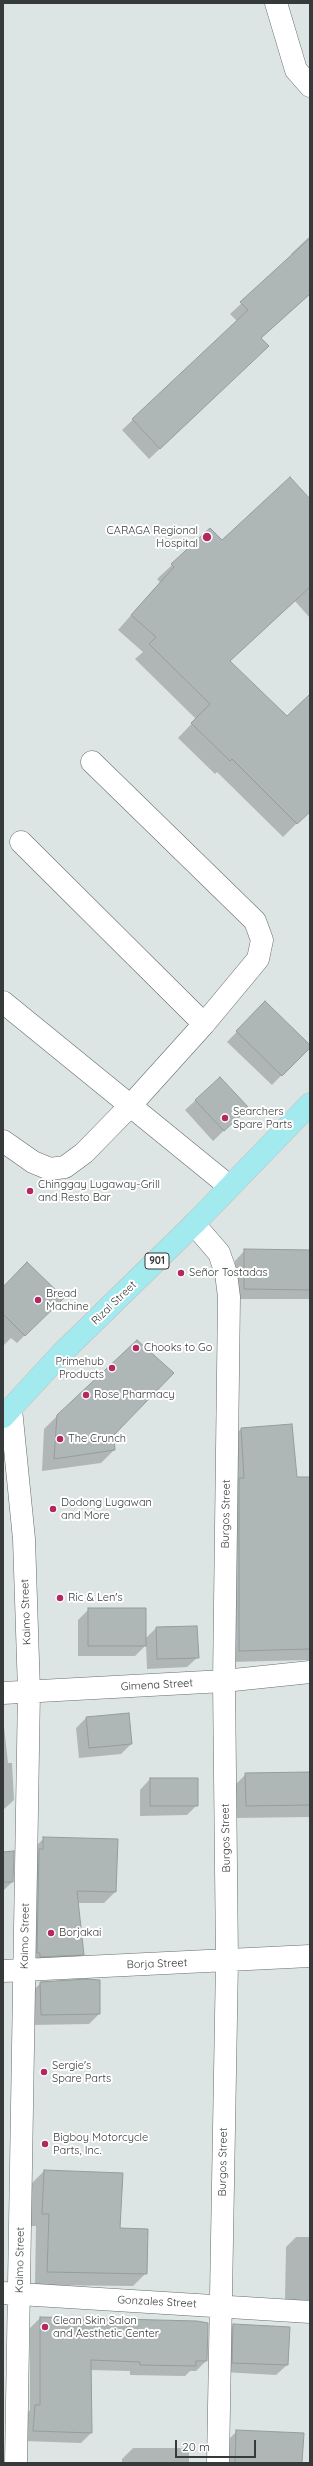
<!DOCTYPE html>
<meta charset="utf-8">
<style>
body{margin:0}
#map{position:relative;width:313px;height:2466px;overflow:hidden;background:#dce4e4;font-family:Quicksand,sans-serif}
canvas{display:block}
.frame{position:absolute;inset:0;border:4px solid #373a3a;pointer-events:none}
.scale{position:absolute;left:175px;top:2440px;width:81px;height:18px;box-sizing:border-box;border:2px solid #373a3a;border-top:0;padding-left:5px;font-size:12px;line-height:14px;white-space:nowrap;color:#373a3a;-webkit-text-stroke:3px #fff;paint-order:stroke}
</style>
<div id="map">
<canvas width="313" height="2466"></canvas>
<div class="frame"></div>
<div class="scale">20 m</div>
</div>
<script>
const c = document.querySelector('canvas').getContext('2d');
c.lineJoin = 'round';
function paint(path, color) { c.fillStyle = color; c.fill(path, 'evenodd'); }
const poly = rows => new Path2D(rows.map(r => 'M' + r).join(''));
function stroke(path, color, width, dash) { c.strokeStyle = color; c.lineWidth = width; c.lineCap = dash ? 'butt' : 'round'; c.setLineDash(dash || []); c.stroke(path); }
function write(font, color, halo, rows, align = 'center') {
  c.font = font + ' Quicksand,sans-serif'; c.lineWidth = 4; c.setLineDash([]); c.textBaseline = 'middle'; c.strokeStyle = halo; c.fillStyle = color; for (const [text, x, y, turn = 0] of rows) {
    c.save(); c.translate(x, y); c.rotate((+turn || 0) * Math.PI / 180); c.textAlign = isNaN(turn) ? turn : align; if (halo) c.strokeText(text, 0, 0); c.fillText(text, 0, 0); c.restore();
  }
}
const shadow = poly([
 [310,236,310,294,260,339,257,357,149,459,122,430,237,321,230,314,293,256,291,254],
 [310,500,310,618,295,601,229,661,287,718,310,695,310,810,283,837,217,772,215,774,178,738,196,719,135,659,143,652,118,630,160,582,157,579,172,565],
 [255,1013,310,1046,272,1085,227,1042],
 [196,1100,237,1118,213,1141,185,1110],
 [245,1250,310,1251,310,1299,234,1299,235,1261],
 [3,1289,62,1298,17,1343,11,1338,3,1346],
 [57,1416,113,1435,114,1450,101,1463,42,1471,44,1429],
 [241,1429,296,1478,310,1478,310,1660,228,1662,230,1440],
 [89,1609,145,1639,156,1628,198,1657,187,1667,147,1669,146,1645,135,1656,78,1656,78,1620],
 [3,1717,8,1763,12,1763,14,1800,3,1810],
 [86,1718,131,1744,121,1754,79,1758,76,1728],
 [310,1773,310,1817,233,1818,233,1787,246,1774],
 [150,1779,197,1805,187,1815,140,1816,140,1790],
 [44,1838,115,1892,104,1903,78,1903,83,1954,71,1966,28,1968,32,1850],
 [13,1852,12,1882,3,1891,3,1853],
 [41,1983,99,2014,89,2024,31,2025,30,1993],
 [44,2171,119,2229,146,2273,133,2286,35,2285,36,2226,29,2226,31,2184],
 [296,2237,310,2237,310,2300,285,2300,286,2247],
 [40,2318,206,2361,196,2371,190,2371,185,2376,130,2375,130,2371,91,2370,91,2433,81,2443,24,2441,25,2416,30,2410,30,2328],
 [233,2325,287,2365,276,2375,223,2372,223,2335],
 [236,2432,301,2463,225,2463,226,2442],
 [133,2448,189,2448,189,2463,122,2463,122,2459]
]);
const building = poly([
 [310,238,310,294,261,338,269,346,160,449,132,419,248,310,240,302,310,238],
 [290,477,310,499,310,587,230,661,287,716,310,694,310,812,297,824,232,759,230,761,191,723,210,704,149,644,156,637,131,615,174,567,171,564,210,528,222,540,290,477],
 [265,1001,310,1045,310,1048,282,1076,236,1031,265,1001],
 [220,1077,249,1108,224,1131,195,1100,220,1077],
 [244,1249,310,1250,310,1290,244,1289,244,1249],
 [27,1262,64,1298,25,1336,3,1314,3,1287,27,1262],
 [137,1340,174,1373,114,1435,115,1450,54,1459,57,1415,137,1340],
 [292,1424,297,1477,310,1477,310,1649,239,1651,239,1478,244,1478,241,1428,292,1424],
 [88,1608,146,1608,146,1646,88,1646,88,1608],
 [197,1626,199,1658,157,1659,156,1627,197,1626],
 [129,1713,132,1744,89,1748,86,1717,129,1713],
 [310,1772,310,1805,246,1806,245,1773,310,1772],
 [150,1778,198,1778,198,1806,150,1806,150,1778],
 [43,1837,118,1839,116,1892,77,1891,84,1955,40,1957,40,1953,37,1953,39,1849,43,1849,43,1837],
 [14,1851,13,1882,3,1882,3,1852,14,1851],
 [87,1979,100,1980,100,2014,41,2015,40,1982,87,1979],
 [44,2170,123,2173,120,2228,148,2229,147,2274,47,2272,49,2214,42,2214,44,2170],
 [40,2317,197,2321,208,2323,207,2361,196,2361,196,2366,140,2365,140,2362,91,2360,92,2433,33,2431,35,2405,40,2405,40,2317],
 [233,2324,290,2327,288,2365,232,2363,233,2324],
 [236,2430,304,2433,302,2463,235,2463,236,2430]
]);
const minor = poly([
 [276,3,296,70,310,86],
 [21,842,204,1024],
 [3,1002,229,1186],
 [3,1141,33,1162,50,1169,65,1167,84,1153,130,1106,204,1024,258,959,262,940,255,921,92,762],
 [194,1224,219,1253,226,1273,229,1297,224,1681,227,1961,218,2463],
 [11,1409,24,1539,29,1691,16,2463],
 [3,1693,224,1681,310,1672],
 [3,1971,310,1956],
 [3,2293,310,2312]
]);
const major = poly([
 [3,1417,61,1354,194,1224,310,1104]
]);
const markers = [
 [207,537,5,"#b42862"],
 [225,1118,4,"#b42862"],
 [30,1191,4,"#b42862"],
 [181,1273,4,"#b42862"],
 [38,1300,4,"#b42862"],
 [136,1348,4,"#b42862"],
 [112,1368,4,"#b42862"],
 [86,1395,4,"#b42862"],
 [60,1439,4,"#b42862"],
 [53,1509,4,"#b42862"],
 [60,1598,4,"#b42862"],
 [51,1933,4,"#b42862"],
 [44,2072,4,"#b42862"],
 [45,2144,4,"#b42862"],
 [45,2327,4,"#b42862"]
];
const shields = [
 [157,1261,24]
];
const shieldNames = [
 ["901",157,1261]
];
const poiNames = [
 ["CARAGA Regional",198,531,"right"],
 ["Hospital",198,544,"right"],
 ["Searchers",233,1112],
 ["Spare Parts",233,1125],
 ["Chinggay Lugaway-Grill",38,1185],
 ["and Resto Bar",38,1198],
 ["Señor Tostadas",189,1273],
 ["Bread",46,1294],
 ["Machine",46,1307],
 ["Chooks to Go",144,1348],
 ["Primehub",104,1362,"right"],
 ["Products",104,1375,"right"],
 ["Rose Pharmacy",94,1395],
 ["The Crunch",68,1439],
 ["Dodong Lugawan",61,1503],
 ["and More",61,1516],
 ["Ric & Len's",68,1598],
 ["Borjakai",59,1933],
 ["Sergie's",52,2066],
 ["Spare Parts",52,2079],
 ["Bigboy Motorcycle",53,2138],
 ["Parts, Inc.",53,2151],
 ["Clean Skin Salon",53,2321],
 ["and Aesthetic Center",53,2334]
];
const streetNames = [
 ["Rizal Street",114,1303,-44],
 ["Burgos Street",226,1514,-89],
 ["Kaimo Street",26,1612,-92],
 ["Gimena Street",157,1685,-3],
 ["Burgos Street",226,1838,-91],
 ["Kaimo Street",25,1936,-89],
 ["Borja Street",157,1964,-2],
 ["Burgos Street",223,2162,-89],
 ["Kaimo Street",20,2260,-89],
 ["Gonzales Street",157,2302,3]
];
paint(shadow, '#0003');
paint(building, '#aeb6b6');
stroke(building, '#959c9d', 1);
stroke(minor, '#666d6d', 23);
stroke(major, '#bfc0c0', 23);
stroke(minor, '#fff', 22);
stroke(major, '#a3eaef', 22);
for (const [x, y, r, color] of markers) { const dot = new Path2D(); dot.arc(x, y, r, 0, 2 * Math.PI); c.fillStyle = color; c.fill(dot); stroke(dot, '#fff', 1.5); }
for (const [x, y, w] of shields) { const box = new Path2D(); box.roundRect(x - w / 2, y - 8, w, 16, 3); c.fillStyle = '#fff'; c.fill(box); stroke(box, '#373a3a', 1); }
write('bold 10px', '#373a3a', null, shieldNames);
write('11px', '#373a3a', '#fff', poiNames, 'left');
write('11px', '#373a3a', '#fff', streetNames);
</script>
